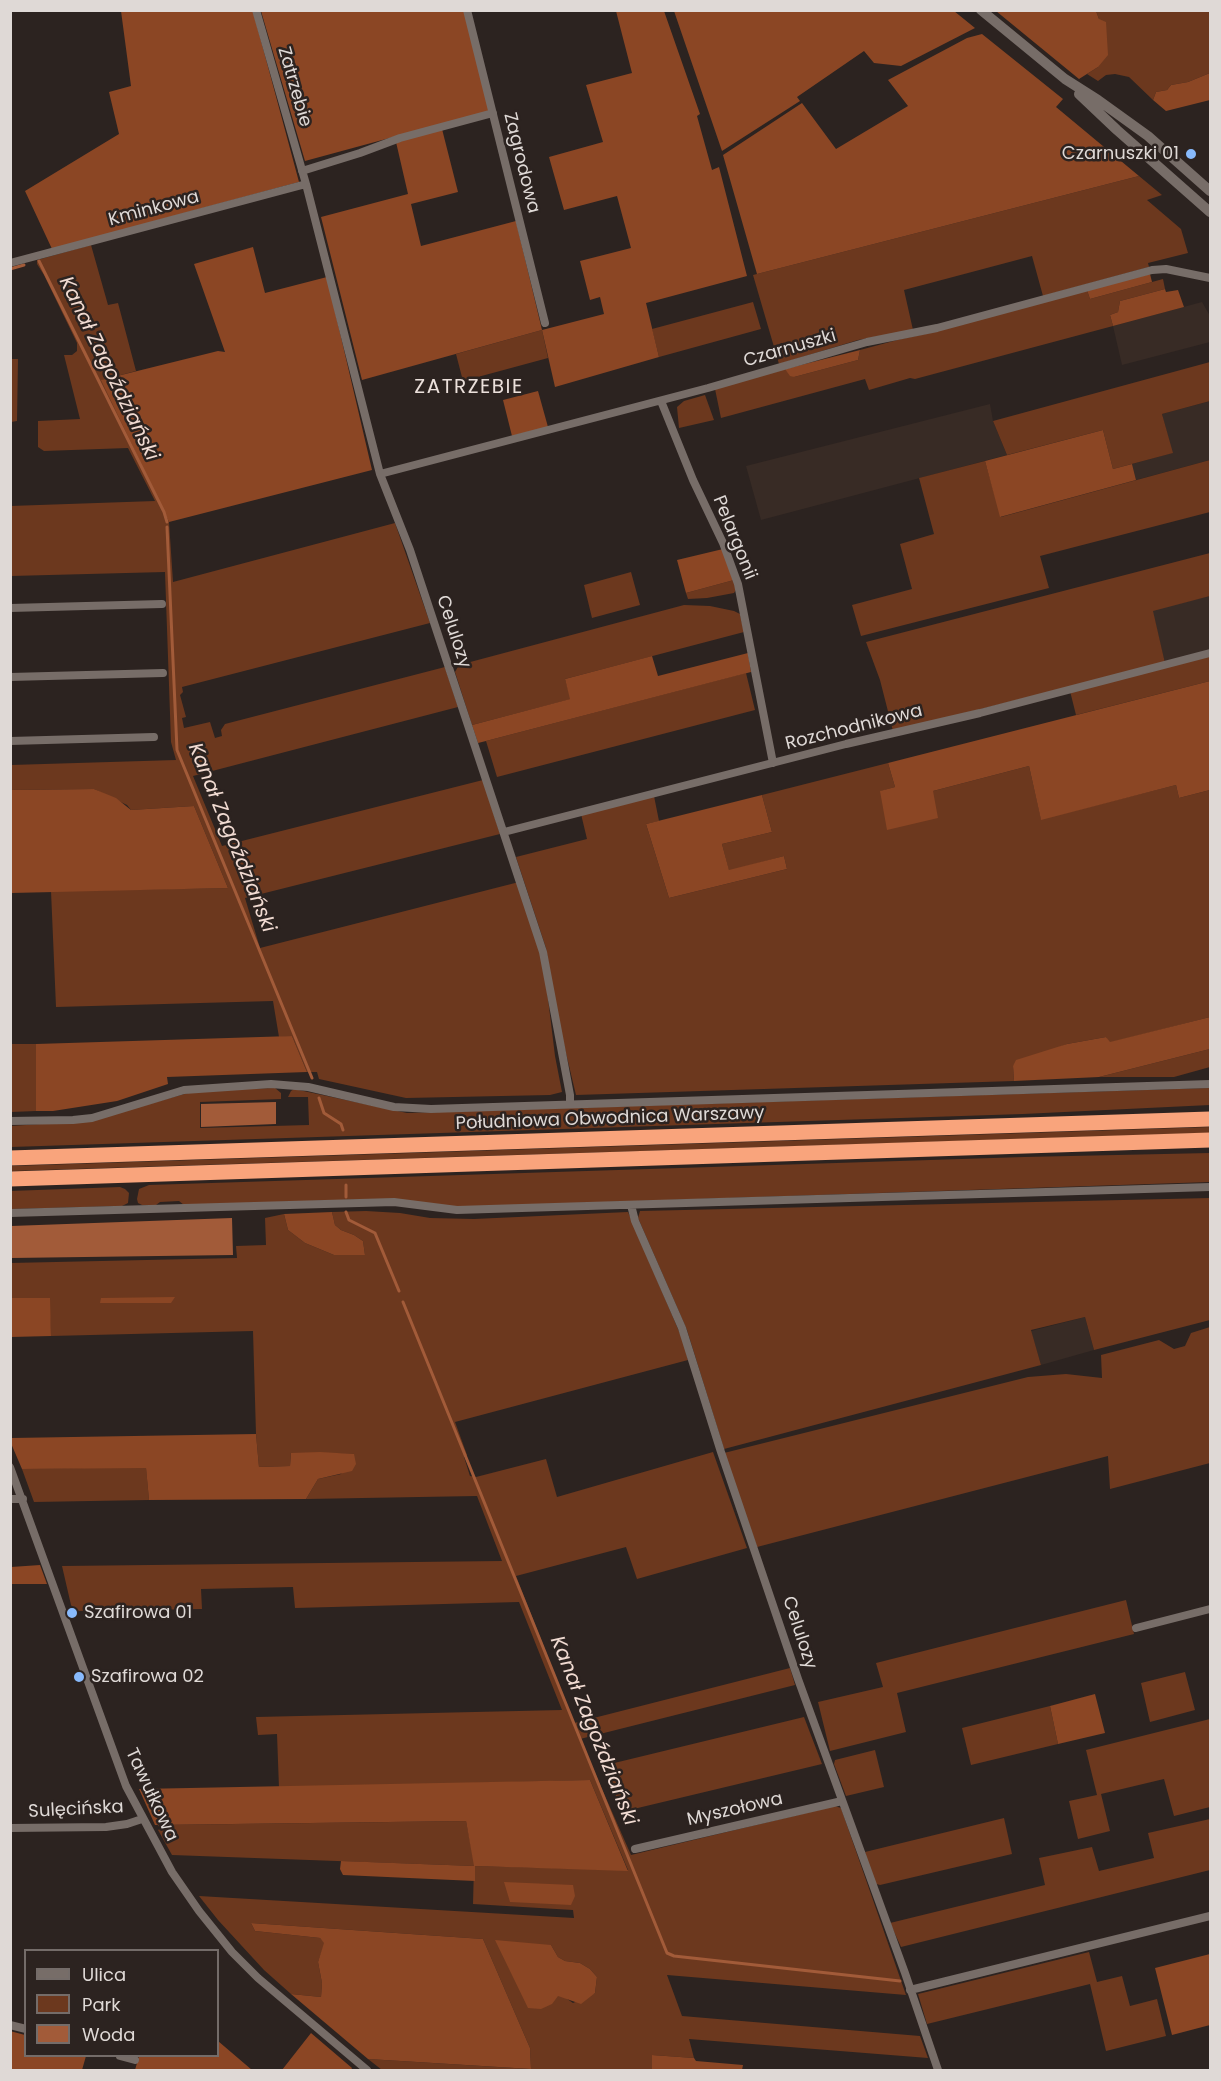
<!DOCTYPE html>
<meta charset="utf-8">
<style>
body{margin:0}
#map{position:relative;width:1221px;height:2081px;overflow:hidden;background:#2c2320;font-family:Poppins,sans-serif}
canvas{display:block}
.frame{position:absolute;inset:0;border:12px solid #dfd9d6;pointer-events:none}
.legend{position:absolute;left:24px;top:1949px;width:195px;height:108px;box-sizing:border-box;background:#2c2320;border:2px solid #746c69;margin:0;padding:8px 10px;list-style:none;font-size:18px;color:#dfd9d6}
.legend li{display:flex;align-items:center;gap:12px;height:30px}
.legend b{width:30px;border:2px solid #746c69}
</style>
<div id="map">
<canvas width="1221" height="2081"></canvas>
<div class="frame"></div>
<ul class="legend">
<li><b style="height:8px;background:#776d68"></b>Ulica</li>
<li><b style="height:16px;background:#6c381e"></b>Park</li>
<li><b style="height:16px;background:#a25b39"></b>Woda</li>
</ul>
</div>
<script>
const c = document.querySelector('canvas').getContext('2d');
c.lineJoin = 'round';
function paint(path, color) { c.fillStyle = color; c.fill(path, 'evenodd'); }
const poly = rows => new Path2D(rows.map(r => 'M' + r).join(''));
function stroke(path, color, width, dash) { c.strokeStyle = color; c.lineWidth = width; c.lineCap = dash ? 'butt' : 'round'; c.setLineDash(dash || []); c.stroke(path); }
function write(font, color, halo, rows, align = 'center') {
  c.font = font + ' Poppins,sans-serif'; c.lineWidth = 5; c.setLineDash([]); c.textBaseline = 'middle'; c.strokeStyle = halo; c.fillStyle = color; for (const [text, x, y, turn = 0] of rows) {
    c.save(); c.translate(x, y); c.rotate((+turn || 0) * Math.PI / 180); c.textAlign = isNaN(turn) ? turn : align; if (halo) c.strokeText(text, 0, 0); c.fillText(text, 0, 0); c.restore();
  }
}
const built = poly([
 [1202,302,1210,316,1210,342,1122,365,1113,326],
 [1210,401,1210,460,1136,480,1132,464,1172,453,1162,414],
 [990,404,993,421,1007,455,761,520,746,466],
 [1210,596,1210,651,1165,663,1152,610],
 [1085,1317,1094,1350,1041,1365,1031,1331]
]);
const green = poly([
 [1096,11,1210,11,1210,73,1188,82,1171,85,1167,90,1156,92,1153,100,1129,77,1115,74,1106,75,1098,81,1087,74,1098,67,1099,19],
 [1139,176,1162,195,1147,200,1181,229,1188,253,1148,263,1149,267,1043,296,1032,256,904,290,913,330,858,340,779,364,753,275],
 [91,245,108,305,118,303,136,371,102,380,169,522,173,582,395,523,430,623,182,687,183,692,180,695,186,717,182,718,184,728,210,722,215,738,222,736,221,730,225,724,445,667,458,707,193,776,222,846,483,780,500,834,245,898,260,948,519,882,539,947,545,974,555,1056,562,1092,550,1095,406,1098,319,1079,317,1072,307,1072,292,1036,279,1037,273,1001,56,1007,51,891,228,888,194,806,131,810,127,805,94,789,11,790,11,765,176,760,171,742,165,572,11,576,10,506,155,501,128,448,44,451,38,447,38,421,80,419,64,355,72,355,77,351,77,343,44,275,37,264,37,260],
 [1163,279,1165,289,1120,301,1118,312,1110,315,1113,326,915,379,910,378,869,390,865,379,721,418,715,389,785,369,794,377,858,360,860,350,901,339,930,333,1087,290,1090,299],
 [753,302,761,329,659,357,652,329],
 [542,330,548,358,463,381,456,354],
 [11,359,18,359,17,421,11,422],
 [1210,362,1210,401,1162,414,1173,453,1113,469,1103,430,1007,455,993,421],
 [705,395,714,420,679,428,677,407,684,401],
 [1210,460,1210,512,1040,556,1049,588,861,636,852,605,912,589,900,544,934,534,919,478,985,461,1001,517],
 [1210,553,1210,596,1153,611,1165,663,893,731,880,680,866,642],
 [631,572,640,605,592,618,584,585],
 [734,580,737,588,734,593,707,598,688,599,686,593],
 [684,605,710,606,734,611,740,614,744,632,565,679,571,699,472,725,455,672,459,665],
 [1210,654,1210,681,1076,715,1070,691],
 [746,673,755,710,497,777,486,741],
 [888,763,895,787,881,791,933,791,1029,766,1041,819,1176,785,1179,798,1210,790,1210,1017,1109,1043,1106,1037,1067,1044,1013,1066,1014,1081,576,1095,559,1024,546,948,516,857,587,839,581,814,654,796,659,821,646,824,669,898,787,869,784,856,729,871,722,844,772,832,762,795],
 [10,1044,36,1044,36,1111,11,1112],
 [1210,1049,1210,1067,1174,1077,1099,1077],
 [275,1088,281,1093,281,1099,200,1102,200,1128,309,1125,308,1097,288,1097,291,1091,294,1089,407,1113,1210,1088,1210,1105,1023,1114,11,1147,10,1126,89,1121,188,1093,212,1090],
 [1210,1127,1210,1133,11,1171,10,1166],
 [1210,1153,1210,1182,457,1207,373,1199,184,1205,179,1201,160,1202,156,1205,142,1205,138,1203,137,1199,139,1189,149,1185,1024,1157],
 [120,1187,125,1189,129,1193,128,1203,122,1206,11,1209,10,1191],
 [1210,1198,1210,1320,1094,1350,1085,1317,1031,1330,1041,1365,724,1449,687,1330,638,1218,640,1211],
 [366,1211,400,1213,430,1218,474,1219,628,1212,684,1343,688,1360,455,1422,467,1455,464,1457,470,1476,476,1477,546,1459,557,1497,713,1452,747,1548,637,1579,626,1547,516,1576,574,1723,790,1668,795,1685,580,1739,631,1855,835,1806,841,1808,906,1995,667,1975,682,2016,920,2036,928,2058,689,2039,694,2058,652,2055,652,2070,382,2070,368,2059,531,2069,530,2048,483,1939,251,1923,255,1931,320,1938,325,1943,318,1962,322,1983,321,1997,291,1994,264,1970,218,1920,199,1896,574,1918,573,1910,473,1904,474,1866,172,1855,158,1830,160,1829,158,1825,466,1821,475,1866,628,1870,590,1780,279,1788,277,1734,258,1735,256,1717,562,1710,519,1602,295,1608,293,1587,201,1589,202,1609,75,1611,71,1605,62,1566,502,1561,477,1496,306,1499,318,1479,341,1474,354,1454,291,1453,290,1466,259,1467,256,1434,253,1331,51,1336,49,1298,11,1298,10,1263,237,1258,236,1246,266,1245,265,1218,284,1214,288,1230,305,1243,334,1255,365,1255,363,1241,354,1235,341,1230,335,1225,332,1212],
 [551,1945,558,1957,565,1961,580,1963,590,1969,597,1977,595,1993,573,2003,563,1996,557,1996],
 [1210,1327,1210,1463,1110,1489,1108,1456,757,1547,724,1453,1028,1377,1066,1374,1102,1378,1101,1355,1159,1340,1174,1349,1185,1346,1191,1333],
 [146,1467,149,1500,34,1502,22,1469],
 [1126,1600,1134,1634,897,1693,906,1732,830,1751,818,1702,883,1687,876,1663],
 [1185,1672,1195,1710,1150,1722,1141,1683],
 [1050,1706,1058,1744,971,1765,962,1728],
 [804,1717,822,1764,621,1812,606,1765],
 [1210,1719,1210,1807,1174,1816,1164,1779,1101,1794,1110,1831,1078,1839,1069,1801,1097,1795,1086,1750],
 [875,1750,884,1787,846,1796,834,1764,835,1760],
 [1004,1818,1012,1854,880,1885,873,1883,865,1852],
 [1210,1819,1210,1870,901,1947,890,1923,1045,1885,1039,1858,1092,1847,1099,1871,1154,1858,1148,1833],
 [1089,1952,1097,1982,1122,1976,1130,2006,1157,1999,1166,2036,1106,2051,1090,1984,927,2024,918,1994]
]);
const forest = poly([
 [121,11,253,11,299,182,52,249,25,191,119,134,109,92,131,86],
 [261,11,464,11,489,111,305,161],
 [616,11,664,11,700,114,697,116,712,170,719,167,747,276,646,303,659,357,555,387,542,330,362,380,321,217,408,194,396,142,442,129,458,192,411,204,421,246,516,221,542,330,604,314,600,297,590,300,580,261,631,248,617,196,564,210,549,157,603,142,586,85,632,73],
 [674,11,954,11,975,28,901,66,874,63,864,51,797,97,800,101,722,151],
 [996,11,1096,11,1099,19,1106,22,1108,55,1098,67,1079,79],
 [982,34,1063,99,1056,107,1139,176,757,274,723,155,802,103,836,149,908,106,888,80,967,38],
 [1210,73,1210,100,1166,111,1153,100,1156,92,1167,90,1171,85,1188,82],
 [253,247,265,293,327,277,372,470,169,522,101,380,218,351,225,352,194,264],
 [1150,274,1152,282,1090,299,1087,290],
 [1165,289,1166,292,1178,290,1184,307,1113,326,1110,315,1118,312,1120,301],
 [860,350,858,360,794,377,790,376,785,369],
 [538,391,548,427,512,436,503,400],
 [1103,430,1113,469,1132,464,1136,480,1000,517,985,461],
 [723,549,734,580,686,593,677,560],
 [748,653,751,672,486,741,478,743,472,725,570,699,565,679,652,656,658,676],
 [1210,681,1210,790,1179,798,1176,785,1041,820,1029,766,933,791,938,818,887,830,880,791,895,787,888,763],
 [94,789,116,798,131,810,194,806,228,888,11,893,11,790],
 [762,795,772,832,722,844,729,870,784,856,787,869,669,898,646,824],
 [1210,1017,1210,1049,1099,1077,1014,1081,1013,1066,1016,1060,1067,1044,1106,1037,1110,1042],
 [292,1036,307,1072,167,1077,168,1084,117,1101,53,1111,36,1111,36,1044],
 [332,1212,335,1225,341,1230,354,1235,363,1241,365,1255,334,1255,305,1243,288,1230,284,1214],
 [175,1297,171,1303,100,1303,101,1298],
 [10,1298,50,1298,51,1336,11,1337],
 [256,1434,259,1467,290,1466,291,1453,320,1452,354,1454,356,1464,352,1471,318,1479,306,1499,149,1500,146,1468,22,1469,10,1441,11,1438],
 [40,1565,47,1584,11,1584,11,1567],
 [1095,1694,1105,1733,1058,1744,1050,1706],
 [590,1780,628,1871,475,1866,475,1881,343,1875,340,1869,341,1861,474,1866,466,1821,155,1825,139,1789],
 [504,1882,573,1885,575,1896,571,1905,510,1902],
 [251,1923,483,1939,530,2048,531,2069,368,2059,291,1994,321,1997,322,1983,318,1962,324,1943,320,1938,255,1931],
 [495,1940,551,1945,558,1957,565,1961,580,1963,590,1969,597,1977,595,1993,581,2004,558,1996,552,2004,541,2009,528,2008],
 [1210,1954,1210,2025,1172,2035,1155,1968],
 [10,2031,25,2035,26,2056,86,2056,82,2070,11,2070],
 [311,2033,352,2068,351,2070,282,2070],
 [218,2041,252,2070,135,2070,139,2056,218,2056],
 [652,2055,694,2058,696,2061,743,2065,742,2070,652,2070]
]);
const water = poly([
 [276,1102,276,1124,201,1127,201,1104],
 [232,1218,233,1255,11,1258,11,1226]
]);
const stream = poly([
 [39,261,164,512,167,522],
 [10,269,24,265],
 [167,527,177,750,312,1078],
 [319,1098,324,1113,341,1124,343,1130],
 [346,1185,346,1197],
 [346,1212,349,1220,375,1233,399,1291],
 [403,1302,667,1953,674,1956,900,1981]
]);
const minor = poly([
 [256,10,306,184,380,474,410,550,543,952,570,1095,570,1104],
 [467,10,545,323],
 [302,171,360,153,400,138,493,113],
 [10,263,306,184],
 [661,401,693,480,723,543,738,584,773,763],
 [380,474,708,388,867,342,937,328,1152,270,1166,269,1210,278],
 [10,608,162,604],
 [10,677,163,673],
 [10,741,154,737],
 [504,832,846,744,980,713,1210,653],
 [10,1121,73,1120,92,1118,184,1090,271,1084,308,1087,394,1107,431,1109,1210,1084],
 [631,1205,635,1221,682,1328,721,1452,798,1679,905,1973,938,2070],
 [10,1213,394,1202,457,1210,489,1209,1210,1187],
 [10,1467,126,1786,172,1872,199,1911,232,1952,258,1978,367,2070],
 [10,1499,23,1499],
 [1136,1628,1210,1609],
 [10,1828,106,1827,127,1824,142,1819],
 [635,1849,842,1801],
 [910,1990,1210,1916],
 [10,2025,26,2029],
 [120,2056,135,2060]
]);
const secondary = poly([
 [981,10,1065,79,1098,100,1148,136,1210,191],
 [1079,94,1117,130,1210,212]
]);
const motorway = poly([
 [10,1158,1210,1119],
 [10,1179,1210,1140]
]);
const markers = [
 [1191,154,6,"#88bafc"],
 [72,1613,6,"#88bafc"],
 [79,1677,6,"#88bafc"]
];
const streetNames = [
 ["Zatrzebie",294,87,74],
 ["Zagrodowa",521,163,76],
 ["Kminkowa",154,209,-15],
 ["Czarnuszki",790,349,-16],
 ["Pelargonii",734,538,68],
 ["Celulozy",453,632,72],
 ["Rozchodnikowa",854,728,-14],
 ["Południowa Obwodnica Warszawy",610,1119,-2],
 ["Celulozy",799,1633,72],
 ["Tawułkowa",151,1795,65],
 ["Sulęcińska",76,1810,-3],
 ["Myszołowa",735,1810,-13]
];
const poiNames = [
 ["Czarnuszki 01",1179,154,"right"],
 ["Szafirowa 01",84,1613],
 ["Szafirowa 02",91,1677]
];
const waterNames = [
 ["Kanał Zagoździański",108,369,64],
 ["Kanał Zagoździański",231,838,68],
 ["Kanał Zagoździański",593,1731,68]
];
const neighbourhoodNames = [
 ["ZATRZEBIE",469,388]
];
paint(built, '#382b25');
paint(green, '#6c381e');
paint(forest, '#8b4624');
paint(water, '#a25b39');
stroke(stream, '#a25b39', 3);
stroke(minor, '#776d68', 8);
stroke(secondary, '#776d68', 10);
stroke(motorway, '#f9a47c', 15);
for (const [x, y, r, color] of markers) { const dot = new Path2D(); dot.arc(x, y, r, 0, 2 * Math.PI); c.fillStyle = color; c.fill(dot); stroke(dot, '#2c2320', 2); }
write('18px', '#dfd9d6', '#2c2320', streetNames);
write('18px', '#dfd9d6', '#2c2320', poiNames, 'left');
write('italic 20px', '#f1dbd2', '#2c2320', waterNames);
c.letterSpacing = '1.5px';
write('20px', '#ebe0db', '#2c2320', neighbourhoodNames);
c.letterSpacing = '0px';
</script>
